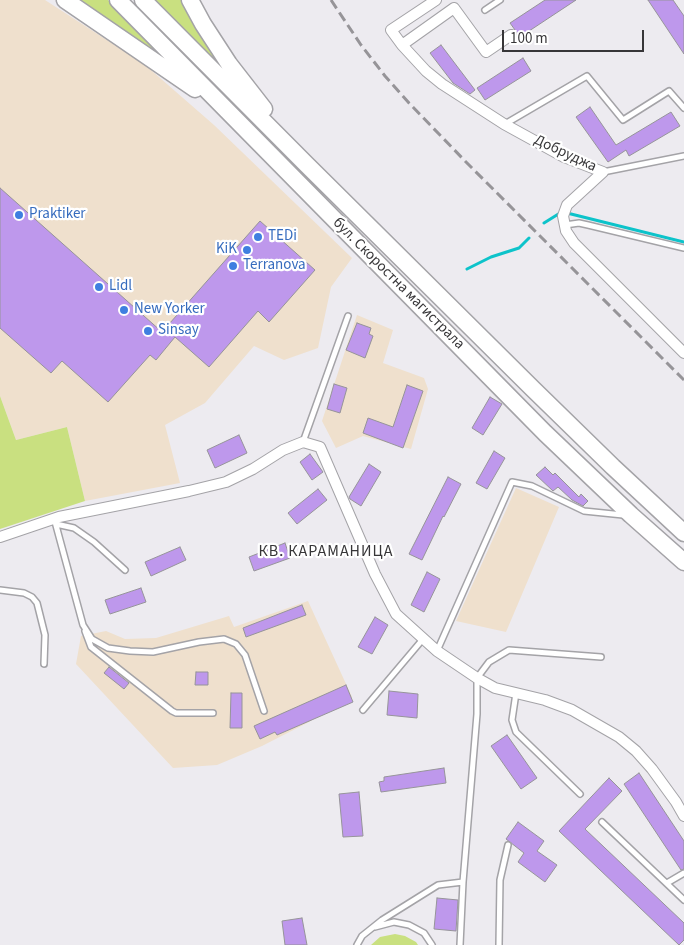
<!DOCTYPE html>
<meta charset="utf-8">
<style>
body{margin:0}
#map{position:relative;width:684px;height:945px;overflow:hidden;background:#edebf0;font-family:"Source Sans 3",sans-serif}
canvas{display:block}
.scale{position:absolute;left:502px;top:30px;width:142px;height:22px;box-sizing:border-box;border:2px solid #373638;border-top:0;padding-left:6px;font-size:15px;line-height:18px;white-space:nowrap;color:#373638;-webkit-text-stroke:4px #fff;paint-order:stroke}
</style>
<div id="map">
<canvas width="684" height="945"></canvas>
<div class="scale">100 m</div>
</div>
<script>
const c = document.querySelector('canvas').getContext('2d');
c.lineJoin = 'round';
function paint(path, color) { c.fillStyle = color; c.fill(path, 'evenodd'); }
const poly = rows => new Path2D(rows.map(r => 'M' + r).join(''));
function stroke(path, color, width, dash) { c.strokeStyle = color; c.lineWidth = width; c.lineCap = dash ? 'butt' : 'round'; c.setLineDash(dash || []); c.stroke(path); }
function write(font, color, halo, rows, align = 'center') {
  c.font = font + ' "Source Sans 3",sans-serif'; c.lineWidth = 4.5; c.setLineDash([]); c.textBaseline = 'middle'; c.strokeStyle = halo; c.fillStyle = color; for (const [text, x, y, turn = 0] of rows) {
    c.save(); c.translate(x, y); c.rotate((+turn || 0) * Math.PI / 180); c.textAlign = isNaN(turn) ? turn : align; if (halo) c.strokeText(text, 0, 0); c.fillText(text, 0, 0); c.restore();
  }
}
const commercial = poly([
 [0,0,45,0,144,64,214,125,352,258,331,287,318,348,284,360,254,346,205,403,165,425,180,483,85,501,67,427,16,440,0,396],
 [357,315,393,330,383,363,424,378,428,389,411,449,363,436,336,448,322,421],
 [516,488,559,507,506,632,456,621],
 [308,601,352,697,309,722,262,746,217,765,173,768,76,664,81,636,106,631,125,639,156,638,229,616,234,627]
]);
const green = poly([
 [80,0,108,0,185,77],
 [152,0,181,0,209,49,231,80],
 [0,396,16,440,67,427,85,501,0,529],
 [395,934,405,936,416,942,418,945,371,945,380,937]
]);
const stream = poly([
 [567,213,684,242],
 [544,223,560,213],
 [467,269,491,257,519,248,529,238]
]);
const building = poly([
 [545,0,576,0,520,37,510,23,545,0],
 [648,0,673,0,684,16,684,54,648,0],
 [441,45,475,90,470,94,453,83,430,53,441,45],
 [523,58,531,71,485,100,477,88,523,58],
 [590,107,616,145,671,112,680,126,629,156,626,150,608,162,576,117,590,107],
 [0,188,162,332,260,221,315,270,269,322,258,311,209,367,175,337,156,360,150,355,108,402,62,361,51,373,0,328,0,188],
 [357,323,371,328,369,334,373,336,365,358,346,350,357,323],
 [334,384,347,388,340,413,327,409,334,384],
 [407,385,423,391,403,448,363,433,368,418,393,427,407,385],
 [490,397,502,404,483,435,472,428,490,397],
 [239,435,247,453,215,468,207,450,239,435],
 [494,451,505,458,487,489,476,483,494,451],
 [310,454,323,472,312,480,300,462,310,454],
 [369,464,381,472,361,506,350,499,349,497,369,464],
 [545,467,553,475,555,473,579,497,581,494,588,501,583,506,572,500,558,487,553,491,536,475,545,467],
 [448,477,461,484,444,517,443,516,422,560,409,554,448,477],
 [318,489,327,500,297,524,288,513,318,489],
 [285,543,290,558,254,571,249,557,285,543],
 [180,547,186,560,151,576,145,562,180,547],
 [427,572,440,579,424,612,411,605,427,572],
 [141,588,146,602,110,614,105,600,141,588],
 [302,605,306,615,246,637,243,628,302,605],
 [375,617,388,625,372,654,358,647,375,617],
 [109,667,129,683,124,689,104,673,109,667],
 [196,672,208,672,208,685,195,685,196,672],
 [346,685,353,702,277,735,275,732,260,739,254,726,346,685],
 [389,691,418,694,417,718,387,715,389,691],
 [231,693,242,693,242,728,230,728,231,693],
 [507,735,537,778,521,789,491,746,507,735],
 [444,768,446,783,381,792,379,782,384,781,384,777,444,768],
 [639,773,684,841,684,869,681,870,624,784,639,773],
 [609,778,622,791,585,829,684,923,684,940,679,945,559,831,609,778],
 [359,792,363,836,343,837,339,794,359,792],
 [518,822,544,841,537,851,557,865,545,882,518,862,524,853,506,839,518,822],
 [437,898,458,900,456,931,434,929,437,898],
 [302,918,307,945,285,945,282,921,302,918]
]);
const service = poly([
 [485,10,500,0],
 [505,124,587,76,623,120,669,91,684,108],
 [603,172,684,156],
 [565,225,579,223,588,225,684,248],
 [303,442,348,316],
 [54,518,83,625,92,639,108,648,130,651,153,652,199,642,224,639,236,644,245,655,264,711],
 [56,524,74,528,94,542,125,570],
 [0,590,24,593,32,597,37,603,45,635,44,664],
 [85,631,91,647,172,711,176,713,213,713],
 [437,651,512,482,532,486,584,511,623,515],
 [516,693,512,720,516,732,580,794],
 [363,710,423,639],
 [602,822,684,900],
 [667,883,684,873],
 [375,927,394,922,409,925,424,933,432,945],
 [357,945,362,936,382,920,438,885,463,882],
 [460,945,463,882,477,714,477,678,489,662,509,650,601,657],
 [499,945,500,880,508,845]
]);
const minor = poly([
 [436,0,391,30,402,45,426,71,442,84,504,124,564,157,603,172,567,205,563,216,566,231,574,243,684,353],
 [402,45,454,8,486,52,511,35],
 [0,537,59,517,189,491,226,482,253,469,283,450,303,442,320,447,375,574,396,614,437,651,477,678,495,688,545,700,572,710,619,737,636,751,652,769,676,802,684,816]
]);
const trunk = poly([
 [65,0,195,89],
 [118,0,545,433,631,515,684,562],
 [143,0,306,164,533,389,613,467,684,533],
 [190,0,203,24,229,64,264,109]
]);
const rail = poly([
 [331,0,361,45,385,76,409,103,467,163,684,380]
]);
const markers = [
 [19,215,5,"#3f7fe0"],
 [258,237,5,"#3f7fe0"],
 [247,250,5,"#3f7fe0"],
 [233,266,5,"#3f7fe0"],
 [99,287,5,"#3f7fe0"],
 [124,310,5,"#3f7fe0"],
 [148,331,5,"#3f7fe0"]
];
const streetNames = [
 ["Добруджа",565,154,25],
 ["бул. Скоростна магистрала",398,284,45]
];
const shopNames = [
 ["Praktiker",29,215],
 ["TEDi",268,237],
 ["KiK",237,250,"right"],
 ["Terranova",243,266],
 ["Lidl",109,287],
 ["New Yorker",134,310],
 ["Sinsay",158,331]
];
const neighbourhoodNames = [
 ["КВ. КАРАМАНИЦА",326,552]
];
paint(commercial, '#efe0cd');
paint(green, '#c9e080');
stroke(stream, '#0dc3ca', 3);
paint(building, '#be98ec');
stroke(building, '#969499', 1);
stroke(service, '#a4a3a7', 8);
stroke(minor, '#a4a3a7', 12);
stroke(trunk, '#a4a3a7', 19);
stroke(service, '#fff', 5);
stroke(minor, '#fff', 10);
stroke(trunk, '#fff', 16);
stroke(rail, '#969498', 3, [10, 5]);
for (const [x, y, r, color] of markers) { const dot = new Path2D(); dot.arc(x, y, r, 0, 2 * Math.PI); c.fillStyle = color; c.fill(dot); stroke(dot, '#fff', 2); }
write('15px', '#373638', '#fff', streetNames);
write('15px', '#366cbe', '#fff', shopNames, 'left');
c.letterSpacing = '1px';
write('16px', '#373638', '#fff', neighbourhoodNames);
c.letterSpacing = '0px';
</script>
